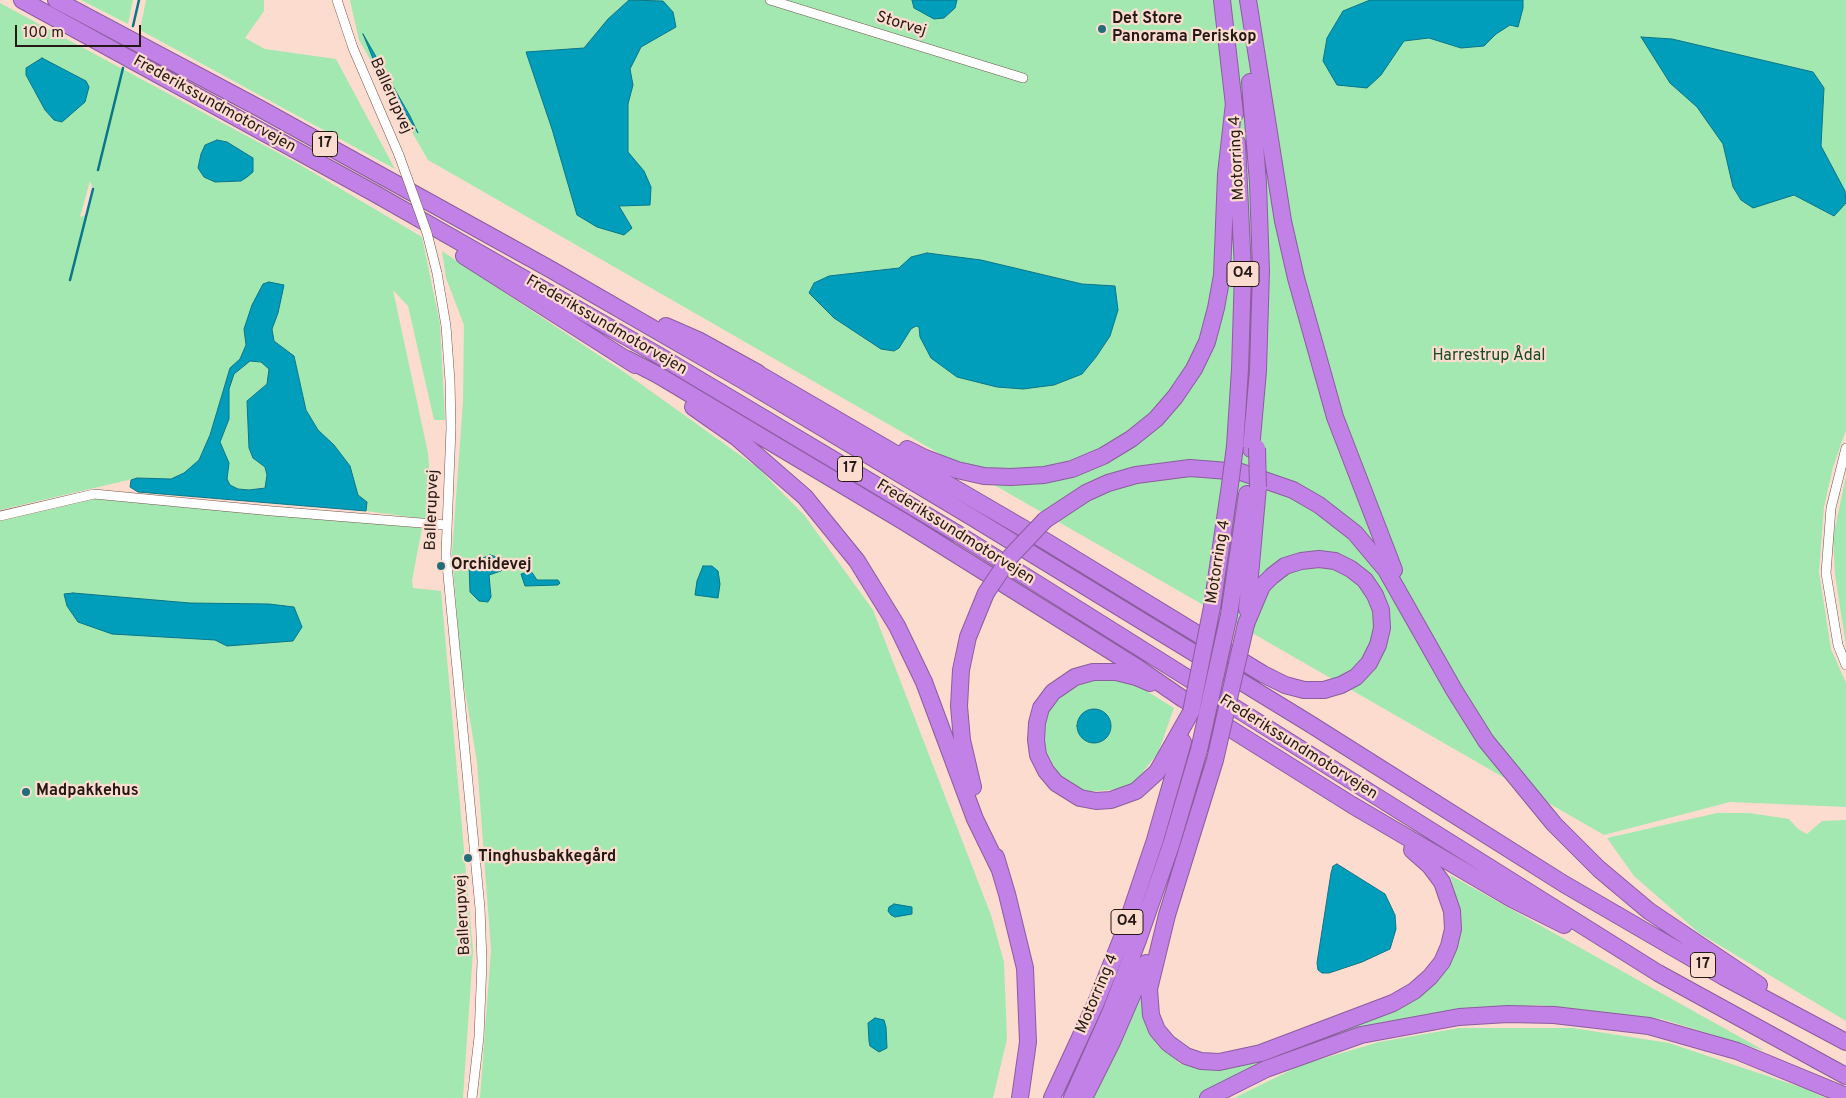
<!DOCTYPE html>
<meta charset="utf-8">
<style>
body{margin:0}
#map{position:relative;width:1846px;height:1098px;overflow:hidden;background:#fddcd0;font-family:Overpass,sans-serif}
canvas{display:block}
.scale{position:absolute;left:15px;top:25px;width:126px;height:22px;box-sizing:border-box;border:2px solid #241914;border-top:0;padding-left:6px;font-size:15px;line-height:18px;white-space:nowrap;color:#241914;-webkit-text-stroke:4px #fddcd0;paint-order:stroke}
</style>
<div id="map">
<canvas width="1846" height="1098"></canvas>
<div class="scale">100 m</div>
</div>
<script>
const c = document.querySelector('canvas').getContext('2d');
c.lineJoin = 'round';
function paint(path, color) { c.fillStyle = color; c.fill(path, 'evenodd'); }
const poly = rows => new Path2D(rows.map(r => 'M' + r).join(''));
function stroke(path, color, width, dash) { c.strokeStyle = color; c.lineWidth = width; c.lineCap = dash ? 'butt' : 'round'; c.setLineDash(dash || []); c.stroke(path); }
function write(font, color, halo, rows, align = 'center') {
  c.font = font + ' Overpass,sans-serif'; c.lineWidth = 4.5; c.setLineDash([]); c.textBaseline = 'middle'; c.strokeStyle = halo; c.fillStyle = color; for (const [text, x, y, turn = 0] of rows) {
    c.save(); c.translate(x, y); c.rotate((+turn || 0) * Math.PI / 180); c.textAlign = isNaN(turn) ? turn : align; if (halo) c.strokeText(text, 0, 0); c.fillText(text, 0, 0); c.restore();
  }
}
const green = poly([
 [81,0,133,0,128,24],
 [146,0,264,0,264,11,245,38,265,49,336,59,395,169,140,30],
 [350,0,1846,0,1846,430,1833,467,1824,507,1819,572,1831,649,1846,683,1846,807,1730,802,1604,835,428,160,359,40],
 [0,3,297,163,422,237,440,324,445,420,434,420,408,306,393,290,428,453,433,520,366,511,367,502,358,495,350,466,334,445,318,430,306,410,294,356,274,341,272,329,278,313,244,329,246,345,240,359,230,368,210,435,199,460,184,473,171,479,137,478,0,510],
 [90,181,93,189,86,214,88,214,80,217],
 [442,251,627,374,758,468,805,516,873,610,991,915,1004,962,1007,1039,993,1098,480,1098,491,950,477,762,461,667,452,553,463,401,464,325,446,278],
 [250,361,261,362,269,369,267,384,247,401,253,458,265,467,267,475,266,487,249,490,238,489,230,485,227,479,228,468,220,442,229,419,229,389,234,374],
 [1846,476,1846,646,1835,575,1833,538],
 [95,499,422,528,412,581,413,588,441,591,473,951,463,1098,0,1098,0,521],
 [1088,680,1121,680,1142,688,1174,708,1158,753,1134,783,1121,789,1086,792,1065,783,1054,767,1044,746,1043,728,1052,702],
 [1717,813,1749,813,1789,819,1798,829,1807,834,1822,821,1846,820,1846,1021,1699,933,1634,876,1607,838],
 [1450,875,1765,1051,1662,1019,1540,1005,1491,1008,1406,1018,1338,1037,1249,1069,1198,1098,1093,1098,1142,992,1150,1035,1180,1064,1224,1069,1379,1017,1417,994,1460,933,1458,904],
 [1459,1028,1573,1028,1669,1043,1806,1089,1825,1098,1234,1098,1301,1065,1379,1042]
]);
const water = poly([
 [629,0,663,1,673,12,676,27,641,47,630,69,633,85,628,104,628,152,644,171,651,187,650,205,619,206,632,228,624,235,597,227,577,215,552,129,526,52,584,48,608,19,629,0],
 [912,0,957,0,955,8,944,18,934,19,914,8,912,0],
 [1370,0,1523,0,1523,8,1518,27,1510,25,1496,34,1484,46,1461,48,1429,38,1404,41,1381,75,1367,88,1337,85,1323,61,1327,38,1343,11,1370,0],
 [363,34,410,116,418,133,376,66,363,34],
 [1641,37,1672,39,1813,72,1824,88,1821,146,1845,191,1846,203,1834,216,1794,195,1753,208,1741,200,1733,187,1723,144,1697,107,1670,83,1641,37],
 [42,58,86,81,89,87,85,102,62,122,54,120,45,110,26,75,26,68,42,58],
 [217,140,227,142,253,158,253,172,247,177,241,181,215,182,204,177,198,168,201,154,205,145,217,140],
 [927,253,981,260,1082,284,1115,286,1118,310,1110,336,1096,357,1082,374,1054,385,1023,389,997,387,957,377,931,358,920,337,919,327,916,326,911,329,899,348,894,351,881,349,834,318,809,293,814,283,829,276,899,268,911,257,927,253],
 [269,282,284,285,278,313,272,329,274,341,294,356,306,410,318,430,334,445,350,466,358,495,367,502,366,511,138,492,130,487,131,480,137,478,171,479,184,473,199,460,210,435,230,368,240,359,246,345,244,329,252,305,263,284,269,282],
 [250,361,261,362,269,369,267,384,247,401,249,448,253,458,265,467,267,475,265,488,249,490,238,489,230,485,227,479,229,463,220,442,229,419,229,389,234,374,250,361],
 [490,555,500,558,505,565,501,571,489,575,491,597,488,602,479,601,470,592,469,564,490,555],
 [703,566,712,566,718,571,720,584,718,598,695,595,697,581,703,566],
 [531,571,537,580,558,580,560,583,558,585,525,586,521,574,531,571],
 [73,593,190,603,269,604,294,607,302,627,293,641,227,646,215,640,112,634,78,622,67,606,64,594,73,593],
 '1077 726a17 17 0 1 1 34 0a17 17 0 1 1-34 0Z',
 [1337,864,1385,894,1395,915,1396,929,1390,949,1362,962,1329,973,1322,973,1318,970,1317,963,1331,873,1333,866,1337,864],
 [894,904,912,907,912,914,895,917,891,915,888,911,889,907,894,904],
 [875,1018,884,1020,886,1027,887,1048,879,1052,870,1046,869,1041,868,1023,875,1018]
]);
const stream = poly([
 [133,26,139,0],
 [98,170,123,68],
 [70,280,93,189]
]);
const street = poly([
 [337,0,353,48,399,155],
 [770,0,1023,78],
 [437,273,446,326,450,381,451,428,446,554,480,908,482,962,479,1037,472,1098],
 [1846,448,1831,508,1826,573,1838,645,1846,665],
 [0,516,94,494,272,511,446,525]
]);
const highway = poly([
 [22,0,374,193,658,355,958,534,1658,973,1846,1076],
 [56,0,259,108,550,269,744,381,970,516,1307,722,1564,884,1724,977,1846,1042],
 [1222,0,1235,114],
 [1248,0,1283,221,1296,278,1335,417,1394,570],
 [1250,82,1258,183,1261,271,1258,371,1251,449],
 [464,256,635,365],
 [666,326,698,340,758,373],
 [627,359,658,375,906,523,1138,668,1183,699,1352,805,1512,899,1564,925],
 [750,369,1047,542,1263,674,1285,685,1304,690,1324,690,1341,685,1356,677,1369,663,1378,645,1382,628,1381,610,1375,595,1365,580,1351,569,1335,561,1319,559,1301,561,1285,566,1272,576,1262,586,1246,624],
 [693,407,736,437,805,497,857,561,897,626,924,682,975,819,999,868],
 [1235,446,1240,369,1243,271,1237,143],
 [907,449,925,458,957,470,984,476,1011,477,1044,475,1072,469,1103,456,1131,439,1156,419,1175,397,1194,369,1207,342,1216,308,1222,275,1226,174,1234,103],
 [1045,520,1086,493,1108,483,1136,475,1190,468,1241,472,1293,490,1319,505,1355,533,1386,570,1454,690,1486,741,1554,824,1599,869,1649,911,1759,985],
 [1212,607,1230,485],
 [1247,609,1258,487],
 [1229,615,1247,494],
 [1150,683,1136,677,1116,672,1093,672,1075,677,1053,692,1041,708,1037,723,1036,740,1038,755,1046,771,1056,783,1080,798,1096,801,1111,800,1136,791,1157,772,1191,712],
 [1215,760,1167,915,1149,989,1151,1015,1157,1030,1168,1043,1186,1056,1201,1061,1219,1062,1261,1053,1393,1003,1414,991,1430,977,1442,962,1449,946,1453,929,1452,911,1442,882,1430,866,1412,850],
 [973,787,962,740,959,706,961,670,968,637,986,593],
 [996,857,1007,894,1025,968,1028,1042,1020,1098],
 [1052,1098,1095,1005,1123,935,1155,840,1183,742],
 [1072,1098,1110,1013,1138,940,1171,845,1199,750],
 [1084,1098,1112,1042,1146,963],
 [1208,1098,1266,1069,1361,1035,1459,1017,1508,1014,1554,1015,1649,1026,1737,1051,1846,1096]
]);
const streetBridge = poly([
 [399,155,427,233,437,273]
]);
const highwayBridge = poly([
 [1257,448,1258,487],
 [1230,485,1235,446],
 [986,593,1011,556,1045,520],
 [1191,712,1212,607],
 [1199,750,1229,615],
 [1215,760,1246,624]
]);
const markers = [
 [1102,29,5,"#246d78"],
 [441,566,5,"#246d78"],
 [26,792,5,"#246d78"],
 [468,858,5,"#246d78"]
];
const shields = [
 [325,144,25],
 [1243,274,32],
 [850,469,25],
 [1127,922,32],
 [1703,965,25]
];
const shieldNames = [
 ["17",325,144],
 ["O4",1243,274],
 ["17",850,469],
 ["O4",1127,922],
 ["17",1703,965]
];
const poiNames = [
 ["Det Store",1112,20],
 ["Panorama Periskop",1112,38],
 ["Orchidevej",451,566],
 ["Madpakkehus",36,792],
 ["Tinghusbakkegård",478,858]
];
const streetNames = [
 ["Storvej",901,25,17],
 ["Ballerupvej",390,96,66],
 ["Frederikssundmotorvejen",214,105,29],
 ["Motorring 4",1238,158,-93],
 ["Frederikssundmotorvejen",606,326,30],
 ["Ballerupvej",433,510,-88],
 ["Frederikssundmotorvejen",955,533,32],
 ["Motorring 4",1219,562,-81],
 ["Frederikssundmotorvejen",1298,748,32],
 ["Ballerupvej",464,915,-93],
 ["Motorring 4",1098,994,-67]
];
const parkNames = [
 ["Harrestrup Ådal",1489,357]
];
paint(green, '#a3e8b1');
paint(water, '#009ebb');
stroke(water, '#0b7689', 1);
stroke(stream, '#0b7689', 2.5);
stroke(street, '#71564b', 10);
stroke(highway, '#8b5d9d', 18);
stroke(street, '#fff', 9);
stroke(highway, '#c281e7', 16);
stroke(streetBridge, '#71564b', 10, []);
stroke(highwayBridge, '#8b5d9d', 18, []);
stroke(streetBridge, '#fff', 9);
stroke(highwayBridge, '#c281e7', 16);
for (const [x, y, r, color] of markers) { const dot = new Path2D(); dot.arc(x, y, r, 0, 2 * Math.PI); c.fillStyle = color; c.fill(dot); stroke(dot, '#fddcd0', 2); }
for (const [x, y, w] of shields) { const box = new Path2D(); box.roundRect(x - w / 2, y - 12.5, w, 25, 4); c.fillStyle = '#fddcd0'; c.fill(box); stroke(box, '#241914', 1); }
write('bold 15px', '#241914', null, shieldNames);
write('bold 16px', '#241914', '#fddcd0', poiNames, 'left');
write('16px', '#241914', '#fddcd0', streetNames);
write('16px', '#144c25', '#fddcd0', parkNames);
</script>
